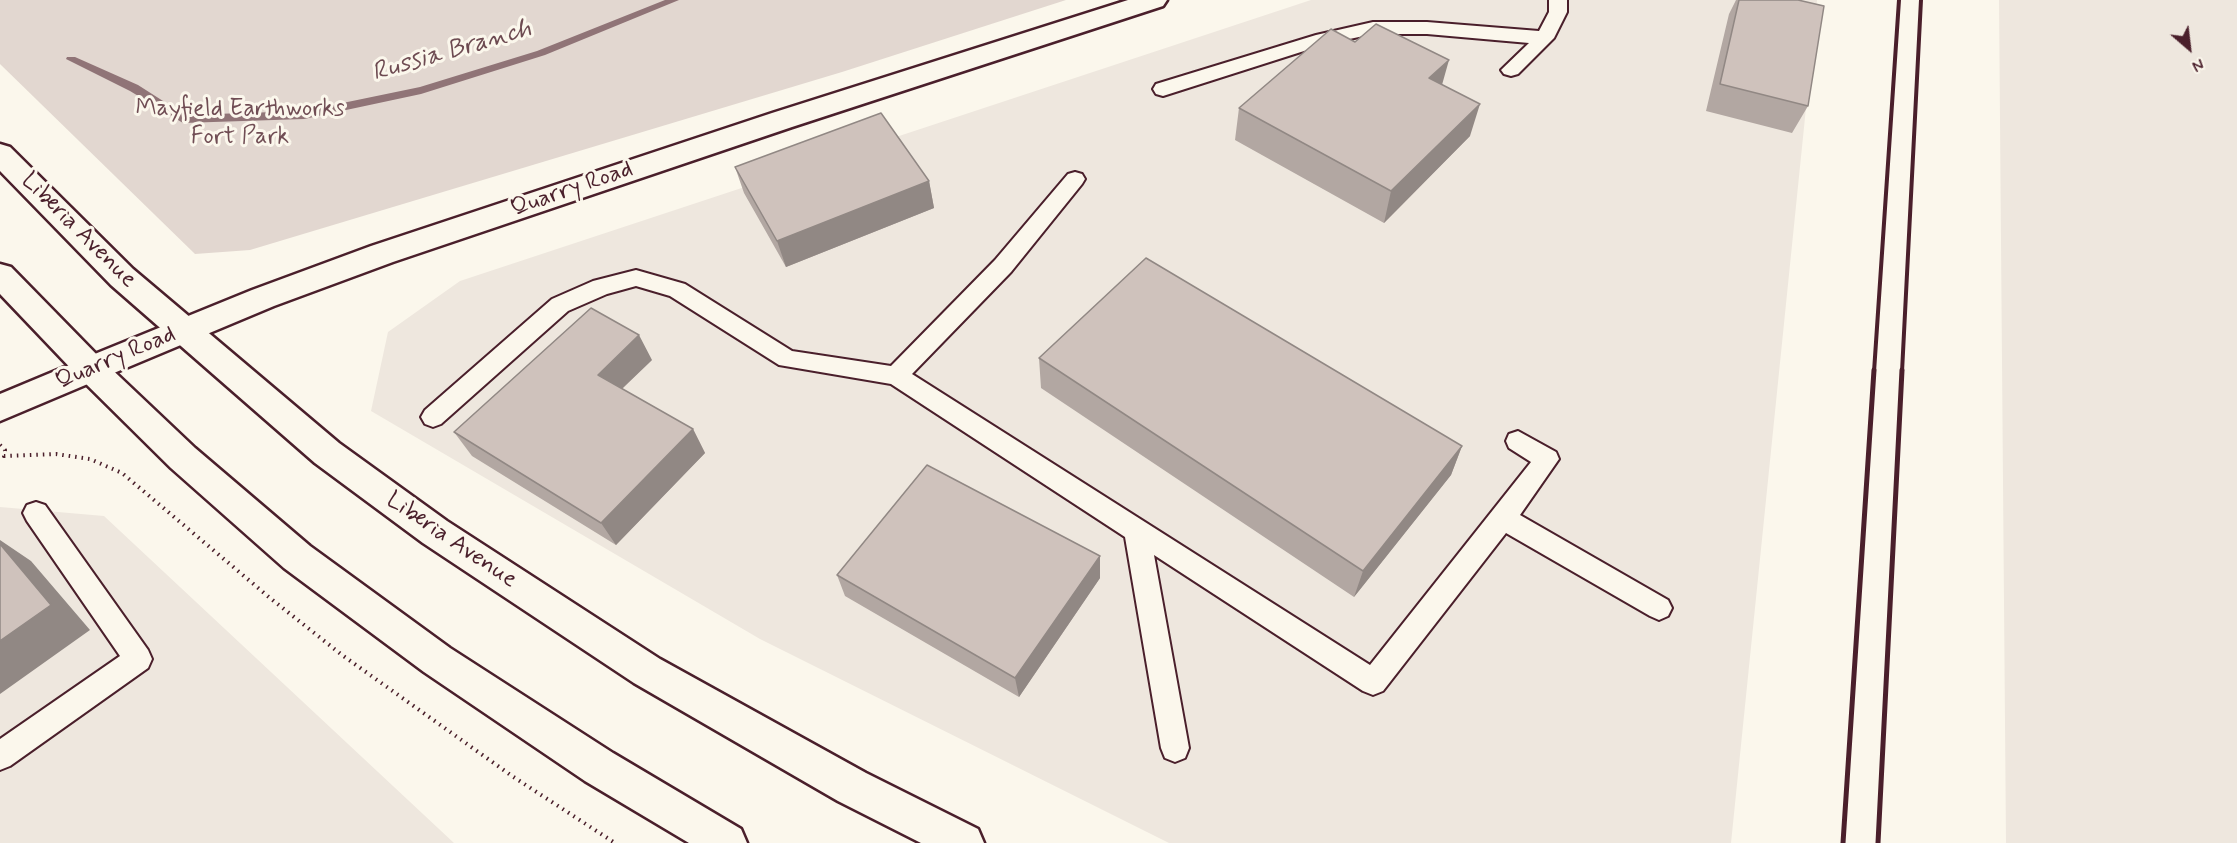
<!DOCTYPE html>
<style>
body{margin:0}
#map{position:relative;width:2237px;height:843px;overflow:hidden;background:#fbf7ec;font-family:Mynerve,sans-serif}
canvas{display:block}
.north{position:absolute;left:2159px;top:18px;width:60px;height:60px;-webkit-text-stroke:4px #fbf7ec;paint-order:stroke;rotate:152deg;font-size:16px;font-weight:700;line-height:24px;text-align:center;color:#4a1f2b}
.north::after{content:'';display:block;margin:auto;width:21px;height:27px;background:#4a1f2b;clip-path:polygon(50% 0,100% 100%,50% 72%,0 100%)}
</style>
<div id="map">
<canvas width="2237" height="843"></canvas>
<div class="north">N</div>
</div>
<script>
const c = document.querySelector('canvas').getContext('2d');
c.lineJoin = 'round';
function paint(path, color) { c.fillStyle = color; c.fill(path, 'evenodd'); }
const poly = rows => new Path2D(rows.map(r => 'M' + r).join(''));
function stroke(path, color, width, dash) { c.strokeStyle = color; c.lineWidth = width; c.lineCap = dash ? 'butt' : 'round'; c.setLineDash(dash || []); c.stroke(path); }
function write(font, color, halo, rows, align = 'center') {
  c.font = font + ' Mynerve,sans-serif'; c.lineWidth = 6; c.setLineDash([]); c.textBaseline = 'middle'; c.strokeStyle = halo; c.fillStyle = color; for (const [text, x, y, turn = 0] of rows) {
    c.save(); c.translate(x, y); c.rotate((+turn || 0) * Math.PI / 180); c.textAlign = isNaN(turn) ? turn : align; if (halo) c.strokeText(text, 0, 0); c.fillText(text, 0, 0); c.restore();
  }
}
const built = poly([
 [1311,0,1817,0,1731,843,1169,843,760,639,371,411,388,332,460,281],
 [1999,0,2237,0,2237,843,2006,843],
 [0,507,104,516,454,843,0,843]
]);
const green = poly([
 [0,0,1066,0,842,72,250,250,195,254,0,64]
]);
const stream = poly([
 [665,0,679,0,545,55,421,94,304,119,183,123,130,91,66,59,67,57,75,57,138,85,185,115,304,111,420,87,537,51,665,0]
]);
const path = poly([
 [0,445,5,450,4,456,56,454,90,459,122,473,270,598,342,655,512,776,615,843]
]);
const service = poly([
 [1549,0,1567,0,1567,12,1554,38,1518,74,1511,76,1504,74,1501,70,1529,43,1427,34,1373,34,1326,44,1163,96,1156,94,1153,89,1156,84,1316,35,1373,22,1427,22,1539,31,1549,12,1549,0],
 [1075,172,1082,174,1085,179,1082,184,1011,272,912,374,1370,665,1531,462,1509,448,1506,441,1509,434,1518,431,1556,452,1559,459,1520,515,1668,600,1672,608,1668,616,1659,620,1650,616,1506,533,1383,691,1373,695,1363,691,1154,555,1189,748,1185,758,1175,762,1165,758,1161,748,1125,537,891,384,779,365,670,296,636,286,607,294,568,311,441,424,433,427,425,424,421,417,425,410,552,299,593,281,636,270,685,284,792,351,891,366,995,260,1068,174,1075,172],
 [36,502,45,505,148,650,152,659,148,668,10,766,0,770,0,739,120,656,27,521,23,513,27,505,36,502]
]);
const minor = poly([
 [91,356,102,360,107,369,102,378,0,421,0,394,91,356]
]);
const tertiary = poly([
 [1128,0,1167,0,1163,6,792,127,393,262,274,306,102,378,91,382,80,378,75,369,80,360,252,290,371,246,772,113,1128,0]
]);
const trunk = poly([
 [0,144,10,147,133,269,339,443,447,521,660,659,866,773,978,829,984,843,921,843,838,801,634,683,423,543,315,463,111,285,0,171,0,144],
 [0,264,11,267,102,360,195,448,310,546,450,648,613,753,741,829,747,843,689,843,585,781,424,672,284,568,171,468,80,378,0,294,0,264]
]);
const railFar1 = poly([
 [1874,372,1899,0],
 [1902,372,1921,0]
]);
const rail = poly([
 [1843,843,1874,370],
 [1878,843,1902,370]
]);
const wall = poly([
 [1736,0,1798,0,1808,106,1792,133,1706,111,1729,14],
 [1442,85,1470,136,1384,223,1235,140,1239,108],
 [735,167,929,181,934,208,786,267,744,193],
 [1039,358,1462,446,1451,475,1354,597,1041,388],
 [652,360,622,389,693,429,705,453,616,545,472,456,454,432],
 [1100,556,1100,578,1019,697,845,596,837,575]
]);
const shadedWall = poly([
 [1449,60,1440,92,1429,78],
 [1480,104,1470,136,1384,223,1391,191],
 [929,181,934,208,786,267,777,241],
 [639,335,652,360,611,399,598,375],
 [693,429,705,453,616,545,601,523],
 [1462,446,1451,475,1354,597,1363,571],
 [0,540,31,561,90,630,0,694],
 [1100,556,1100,578,1019,697,1015,678]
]);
const building = poly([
 [1739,0,1798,0,1824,6,1808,106,1720,84,1739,0],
 [1376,24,1449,60,1429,78,1480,104,1391,191,1239,108,1331,29,1355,42,1376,24],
 [881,113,929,181,777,241,735,167,881,113],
 [1146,258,1462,446,1363,571,1039,358,1146,258],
 [591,308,639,335,598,375,693,429,601,523,454,432,591,308],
 [927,465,1100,556,1015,678,837,575,927,465],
 [0,544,51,605,0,641,0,544]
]);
const parkNames = [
 ["Mayfield Earthworks",240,110],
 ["Fort Park",240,138]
];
const streetNames = [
 ["Quarry Road",572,190,-19],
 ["Liberia Avenue",78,231,45],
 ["Quarry Road",116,359,-23],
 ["Liberia Avenue",451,541,34]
];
const waterNames = [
 ["Russia Branch",452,52,-16]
];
paint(built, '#eee7de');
paint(green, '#e2d7d0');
paint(stream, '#907477');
stroke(service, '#4a1f2b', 4);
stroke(minor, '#4a1f2b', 5);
stroke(tertiary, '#4a1f2b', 5);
stroke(trunk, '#4a1f2b', 5);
stroke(path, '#4a1f2b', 4, [1.5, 5]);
paint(service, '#fbf7ec');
paint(minor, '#fbf7ec');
paint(tertiary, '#fbf7ec');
paint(trunk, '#fbf7ec');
stroke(railFar1, '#4a1f2b', 4);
stroke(rail, '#4a1f2b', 5);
paint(wall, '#b2a7a2');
paint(shadedWall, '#918884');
paint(building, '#cfc2bc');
stroke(building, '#918884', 1.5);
write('24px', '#704d54', '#fbf7ec', parkNames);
write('24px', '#4a1f2b', '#fbf7ec', streetNames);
write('italic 26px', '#6d4a51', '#fbf7ec', waterNames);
</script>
